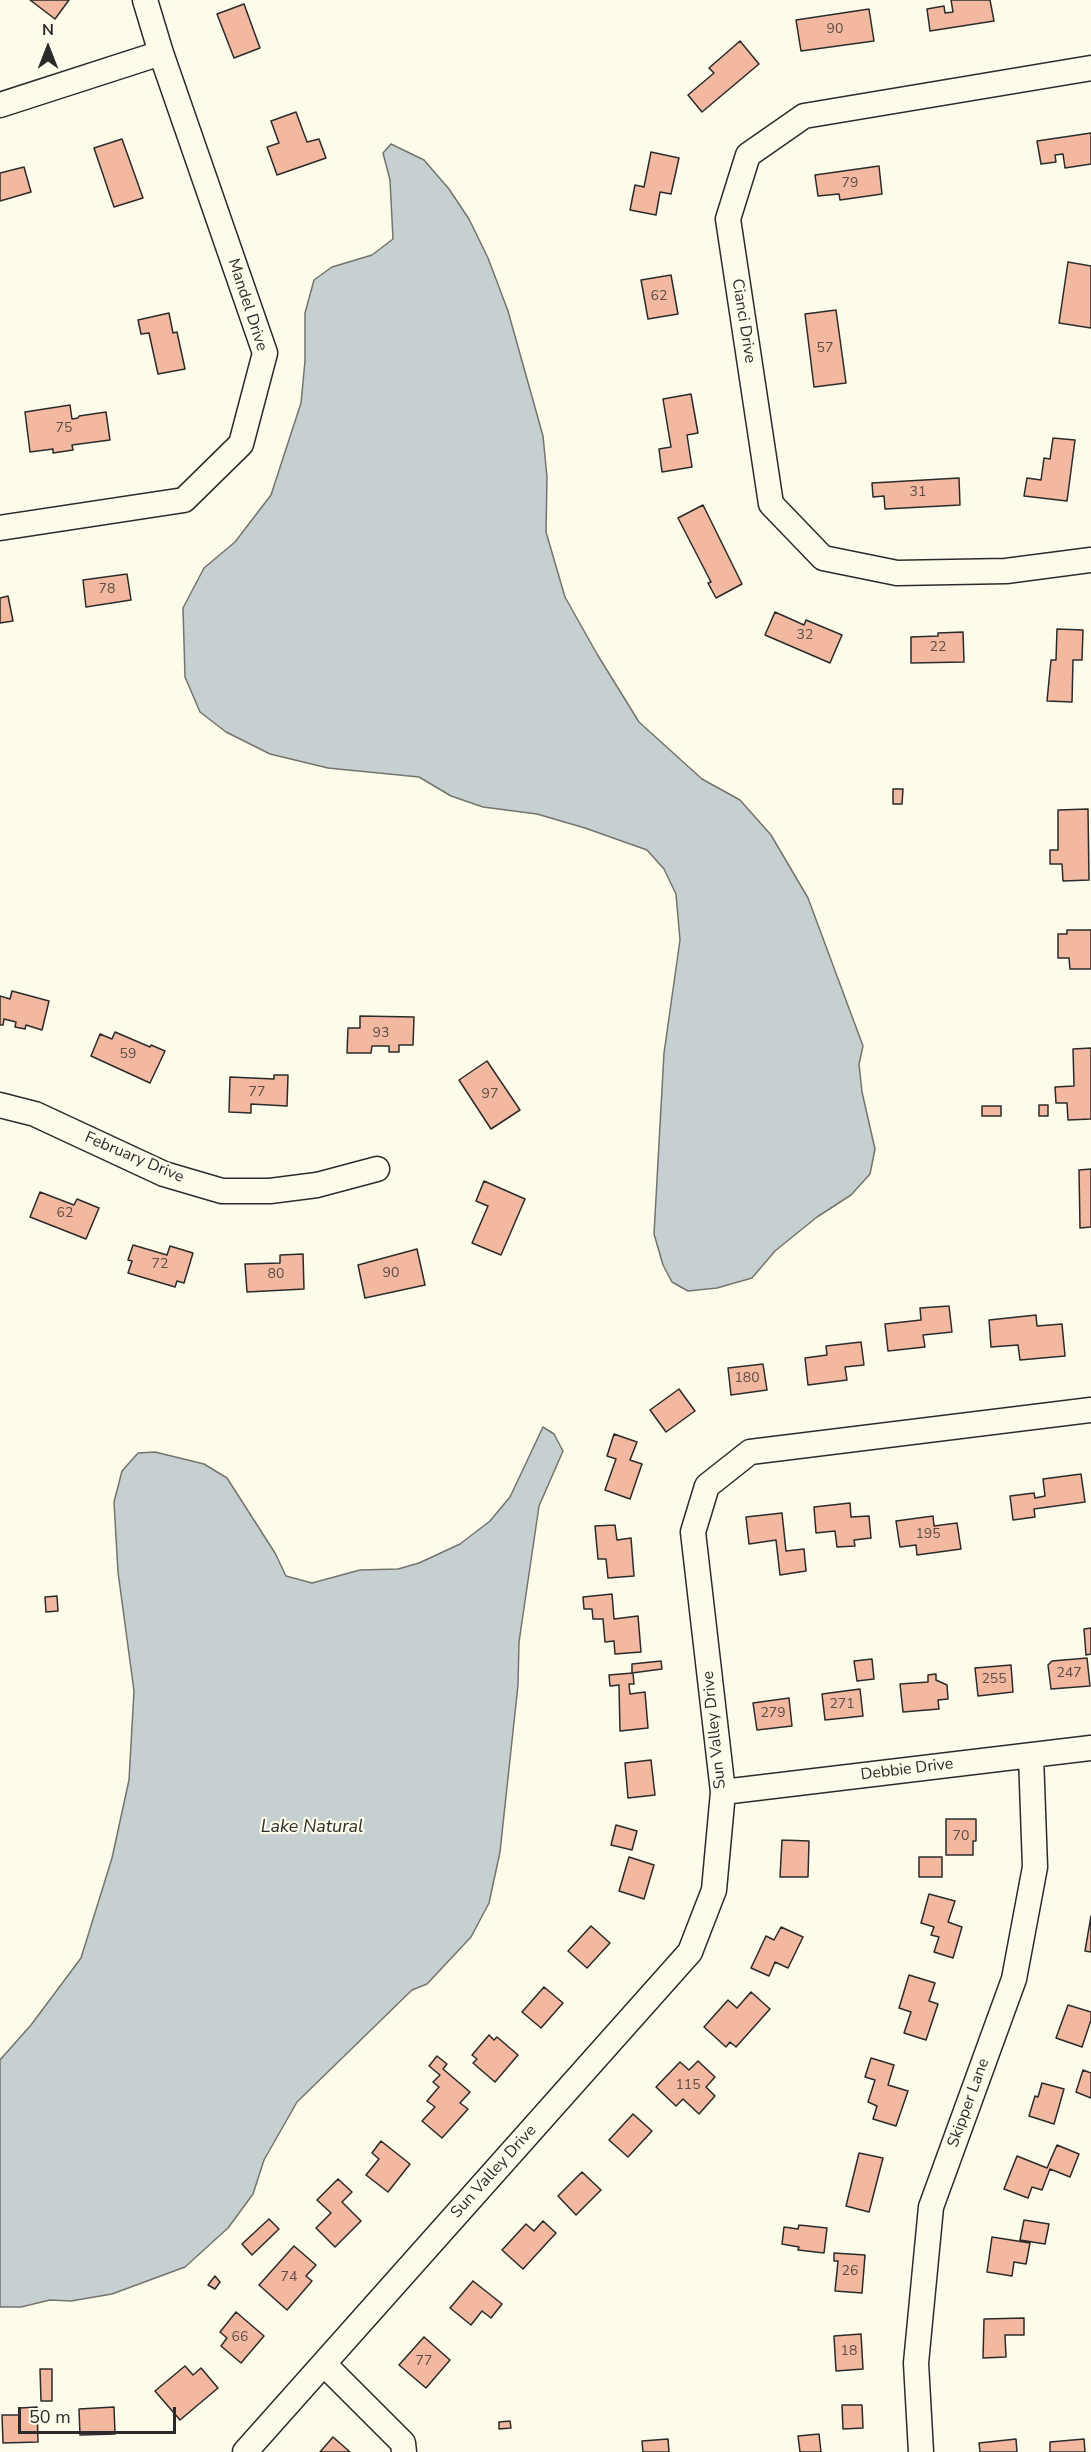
<!DOCTYPE html>
<style>
body{margin:0}
#map{position:relative;width:1091px;height:2452px;overflow:hidden;background:#fdfbea;font-family:"Nunito Sans",sans-serif}
canvas{display:block}
.north{position:absolute;left:18px;top:18px;width:60px;height:60px;-webkit-text-stroke:4px #fdfbea;paint-order:stroke;rotate:0deg;font-size:16px;font-weight:700;line-height:24px;text-align:center;color:#2b2b2b}
.north::after{content:'';display:block;margin:auto;width:21px;height:27px;background:#2b2b2b;clip-path:polygon(50% 0,100% 100%,50% 72%,0 100%)}
.scale{position:absolute;left:18px;top:2407px;width:158px;height:27px;box-sizing:border-box;border:3px solid #2b2b2b;border-top:0;padding-left:8px;font-size:18px;line-height:21px;white-space:nowrap;color:#2b2b2b;-webkit-text-stroke:4px #fdfbea;paint-order:stroke}
</style>
<div id="map">
<canvas width="1091" height="2452"></canvas>
<div class="north">N</div>
<div class="scale">50 m</div>
</div>
<script>
const c = document.querySelector('canvas').getContext('2d');
c.lineJoin = 'round';
function paint(path, color) { c.fillStyle = color; c.fill(path, 'evenodd'); }
const poly = rows => new Path2D(rows.map(r => 'M' + r).join(''));
function stroke(path, color, width, dash) { c.strokeStyle = color; c.lineWidth = width; c.lineCap = dash ? 'butt' : 'round'; c.setLineDash(dash || []); c.stroke(path); }
function write(font, color, halo, rows, align = 'center') {
  c.font = font + ' "Nunito Sans",sans-serif'; c.lineWidth = 4.5; c.setLineDash([]); c.textBaseline = 'middle'; c.strokeStyle = halo; c.fillStyle = color; for (const [text, x, y, turn = 0] of rows) {
    c.save(); c.translate(x, y); c.rotate((+turn || 0) * Math.PI / 180); c.textAlign = isNaN(turn) ? turn : align; if (halo) c.strokeText(text, 0, 0); c.fillText(text, 0, 0); c.restore();
  }
}
const water = poly([
 [391,144,424,160,449,189,469,219,488,258,508,311,543,436,547,477,546,532,565,597,597,654,639,722,702,779,740,800,771,835,808,898,863,1046,859,1064,862,1092,875,1149,870,1174,851,1195,817,1217,775,1251,752,1278,717,1288,688,1291,672,1282,663,1265,654,1234,664,1053,680,940,676,894,664,869,647,850,585,828,537,814,483,807,451,796,419,777,328,768,270,754,226,732,200,712,185,677,183,608,204,568,235,542,271,495,301,403,305,361,305,313,314,280,332,267,372,255,393,239,390,180,383,153,391,144],
 [543,1427,554,1434,563,1451,539,1506,519,1642,518,1685,500,1852,489,1903,471,1937,427,1984,412,1990,297,2102,264,2160,253,2194,228,2228,185,2267,112,2294,71,2301,50,2300,21,2307,0,2307,0,2060,31,2025,81,1958,112,1858,129,1780,134,1691,118,1572,114,1502,122,1471,138,1453,155,1452,204,1464,227,1478,275,1553,286,1576,312,1583,360,1570,398,1569,419,1563,460,1544,490,1521,510,1497,543,1427]
]);
const building = poly([
 [30,0,69,0,55,19,30,0],
 [951,0,990,0,994,21,930,31,927,9,944,6,945,13,953,12,951,0],
 [244,4,260,48,234,58,217,14,244,4],
 [869,9,874,41,801,51,796,20,869,9],
 [740,41,759,64,702,112,688,95,714,73,709,68,740,41],
 [296,112,307,142,319,139,326,158,277,175,267,147,279,143,271,121,296,112],
 [1091,133,1091,164,1065,168,1063,154,1055,155,1056,162,1041,164,1037,141,1091,133],
 [122,139,143,198,114,207,94,148,122,139],
 [651,152,679,158,671,194,660,192,656,215,630,210,635,185,644,187,651,152],
 [879,166,882,194,840,200,839,194,818,196,815,175,879,166],
 [24,167,31,192,0,201,0,173,24,167],
 [1068,262,1091,266,1091,328,1059,323,1068,262],
 [671,275,678,314,648,319,641,280,671,275],
 [836,310,846,383,814,387,805,314,836,310],
 [169,313,173,333,177,332,185,369,158,374,149,333,141,334,138,320,169,313],
 [691,394,698,433,687,435,692,467,662,472,659,449,671,447,663,399,691,394],
 [70,405,72,419,78,418,79,416,106,412,110,440,72,445,73,450,53,453,53,449,30,452,25,412,70,405],
 [1053,438,1075,440,1067,501,1024,496,1027,478,1041,480,1044,458,1050,459,1053,438],
 [959,478,960,505,885,509,884,496,873,497,872,483,959,478],
 [703,505,742,584,716,598,708,583,711,582,678,518,703,505],
 [127,574,131,600,86,607,83,580,127,574],
 [8,596,13,621,0,623,0,598,8,596],
 [775,612,804,625,806,620,842,635,830,663,765,635,775,612],
 [1057,629,1083,630,1082,660,1073,660,1072,702,1047,701,1051,660,1056,660,1057,629],
 [963,632,964,662,911,663,911,637,938,636,938,633,963,632],
 [893,789,903,789,902,804,893,804,893,789],
 [1088,809,1089,880,1063,881,1062,864,1050,864,1050,850,1058,850,1058,810,1088,809],
 [1067,930,1091,930,1091,969,1070,969,1069,958,1058,958,1058,934,1067,934,1067,930],
 [12,991,49,1001,42,1030,26,1025,25,1029,15,1027,16,1022,4,1019,3,1025,0,1025,0,996,10,999,12,991],
 [360,1016,414,1017,413,1045,399,1045,399,1052,389,1052,389,1046,372,1046,371,1053,347,1053,348,1028,360,1028,360,1016],
 [115,1032,150,1047,151,1045,165,1051,150,1083,91,1056,100,1034,112,1039,115,1032],
 [1091,1048,1091,1119,1068,1120,1067,1103,1056,1103,1055,1087,1074,1086,1073,1049,1091,1048],
 [487,1061,520,1110,491,1129,459,1080,487,1061],
 [274,1075,288,1075,287,1106,251,1104,251,1113,229,1112,230,1077,274,1079,274,1075],
 [1039,1105,1048,1105,1048,1116,1039,1116,1039,1105],
 [982,1106,1001,1106,1001,1116,982,1116,982,1106],
 [1091,1169,1091,1227,1080,1228,1079,1170,1091,1169],
 [484,1181,525,1199,501,1255,472,1243,488,1206,476,1201,484,1181],
 [40,1192,74,1205,77,1199,99,1208,86,1239,30,1217,40,1192],
 [133,1245,167,1255,170,1246,193,1253,184,1283,177,1281,175,1287,128,1273,132,1261,128,1260,133,1245],
 [417,1249,425,1285,365,1298,358,1265,417,1249],
 [303,1254,304,1289,247,1292,245,1264,280,1263,280,1255,303,1254],
 [949,1306,952,1332,923,1335,925,1347,888,1351,885,1324,921,1320,920,1308,949,1306],
 [1036,1315,1037,1326,1062,1324,1065,1356,1020,1360,1018,1345,991,1347,989,1320,1036,1315],
 [861,1342,864,1365,845,1367,847,1380,808,1385,805,1358,827,1355,826,1346,861,1342],
 [763,1364,767,1390,731,1395,728,1368,763,1364],
 [679,1389,695,1411,666,1432,650,1410,679,1389],
 [614,1434,637,1442,630,1460,642,1464,630,1499,605,1490,616,1459,607,1456,614,1434],
 [1081,1474,1085,1502,1034,1509,1035,1517,1013,1520,1010,1496,1034,1493,1035,1498,1045,1496,1043,1479,1081,1474],
 [850,1503,851,1517,869,1516,871,1538,854,1540,855,1546,837,1547,835,1531,816,1533,814,1507,850,1503],
 [782,1513,786,1551,804,1549,806,1571,780,1575,776,1540,749,1544,746,1517,782,1513],
 [933,1516,934,1526,957,1523,961,1549,917,1555,916,1545,900,1547,896,1521,933,1516],
 [615,1525,617,1540,631,1538,634,1576,608,1578,606,1559,598,1559,595,1526,615,1525],
 [612,1594,614,1619,638,1616,641,1652,615,1654,614,1641,605,1642,603,1619,593,1619,592,1609,584,1609,583,1597,612,1594],
 [57,1596,58,1611,46,1612,45,1597,57,1596],
 [1091,1628,1091,1654,1086,1655,1084,1629,1091,1628],
 [1087,1658,1090,1686,1051,1689,1048,1665,1052,1661,1087,1658],
 [872,1659,874,1679,857,1681,854,1661,872,1659],
 [661,1661,662,1669,632,1673,632,1664,661,1661],
 [1011,1665,1013,1692,978,1696,975,1668,1011,1665],
 [633,1673,634,1684,629,1684,630,1694,645,1692,648,1728,620,1731,619,1685,610,1686,609,1675,633,1673],
 [936,1674,936,1680,947,1685,948,1699,938,1700,939,1709,903,1712,900,1684,928,1682,928,1675,936,1674],
 [860,1689,863,1716,825,1720,822,1694,860,1689],
 [789,1698,792,1726,757,1730,753,1703,789,1698],
 [651,1760,655,1795,628,1798,625,1763,651,1760],
 [946,1819,976,1819,976,1841,973,1841,973,1855,946,1855,946,1819],
 [616,1825,637,1831,632,1850,611,1845,616,1825],
 [782,1840,809,1841,808,1877,780,1877,782,1840],
 [629,1857,654,1865,644,1899,619,1891,629,1857],
 [919,1857,942,1857,942,1877,919,1877,919,1857],
 [929,1894,955,1901,948,1922,962,1927,953,1958,934,1952,939,1937,931,1935,934,1927,921,1923,929,1894],
 [1091,1916,1091,1952,1085,1951,1091,1916],
 [591,1926,610,1943,587,1968,568,1951,591,1926],
 [781,1927,803,1937,788,1968,775,1962,769,1976,751,1968,766,1936,774,1940,781,1927],
 [909,1975,935,1983,929,2001,938,2004,926,2040,904,2033,911,2012,899,2008,909,1975],
 [544,1987,563,2003,541,2028,522,2012,544,1987],
 [751,1992,770,2009,736,2047,730,2042,726,2047,704,2027,728,2000,737,2008,751,1992],
 [1068,2005,1091,2012,1091,2020,1082,2047,1056,2038,1068,2005],
 [489,2035,494,2040,497,2037,518,2055,495,2082,473,2063,477,2059,472,2055,489,2035],
 [437,2056,447,2064,443,2069,470,2092,460,2103,468,2109,442,2138,422,2121,435,2107,427,2101,439,2087,433,2082,440,2075,429,2066,437,2056],
 [871,2058,894,2065,888,2085,908,2091,896,2126,873,2119,877,2106,868,2102,875,2080,865,2077,871,2058],
 [698,2061,715,2077,706,2087,715,2096,699,2114,683,2099,676,2106,656,2087,680,2062,689,2070,698,2061],
 [1083,2070,1091,2073,1091,2098,1076,2092,1083,2070],
 [1042,2083,1064,2089,1054,2124,1029,2116,1035,2096,1038,2097,1042,2083],
 [633,2114,652,2131,628,2157,609,2140,633,2114],
 [381,2141,410,2164,388,2192,366,2175,379,2159,372,2153,381,2141],
 [1057,2145,1079,2154,1070,2177,1050,2169,1042,2190,1032,2187,1028,2198,1004,2189,1017,2156,1047,2168,1057,2145],
 [859,2153,883,2158,869,2212,846,2206,859,2153],
 [582,2172,601,2190,576,2215,558,2196,582,2172],
 [338,2179,352,2192,342,2202,361,2221,335,2247,316,2228,331,2213,317,2200,338,2179],
 [269,2219,279,2229,252,2255,242,2244,269,2219],
 [1024,2220,1049,2224,1045,2244,1020,2240,1024,2220],
 [543,2221,556,2233,523,2269,502,2250,526,2224,534,2231,543,2221],
 [799,2225,827,2228,824,2253,798,2250,799,2247,782,2244,784,2227,798,2229,799,2225],
 [992,2237,1030,2243,1026,2264,1014,2262,1012,2276,987,2272,992,2237],
 [294,2246,316,2265,306,2276,312,2281,287,2310,259,2285,294,2246],
 [834,2253,865,2255,862,2293,835,2291,838,2261,834,2261,834,2253],
 [215,2276,220,2282,215,2289,208,2285,215,2276],
 [473,2281,502,2304,491,2318,482,2311,471,2325,450,2308,473,2281],
 [236,2312,264,2336,241,2363,221,2346,227,2338,220,2332,236,2312],
 [1024,2318,1024,2335,1005,2335,1006,2357,983,2358,984,2319,1024,2318],
 [861,2334,863,2369,836,2371,834,2336,861,2334],
 [424,2337,450,2360,426,2388,399,2365,424,2337],
 [185,2366,193,2375,201,2368,218,2388,180,2420,155,2391,185,2366],
 [40,2369,52,2369,52,2401,41,2401,40,2369],
 [842,2405,862,2405,863,2428,843,2429,842,2405],
 [37,2407,38,2442,3,2443,2,2415,20,2415,20,2408,37,2407],
 [114,2407,115,2434,80,2435,79,2409,114,2407],
 [510,2421,511,2428,499,2429,499,2422,510,2421],
 [819,2434,821,2452,800,2452,798,2436,819,2434],
 [333,2437,350,2452,320,2452,333,2437],
 [668,2439,669,2452,643,2452,642,2441,668,2439],
 [1016,2439,1017,2452,980,2452,979,2443,1016,2439],
 [1084,2439,1085,2452,1050,2452,1050,2442,1084,2439]
]);
const minor = poly([
 [1091,68,804,116,748,155,728,219,771,504,823,558,897,573,1006,571,1091,560],
 [0,105,161,53],
 [0,528,184,500,241,444,265,353,161,53,145,0],
 [0,1105,35,1114,164,1174,222,1191,270,1191,317,1185,377,1169],
 [723,1792,1091,1748],
 [324,2364,403,2443,404,2452],
 [245,2452,690,1952,714,1890,723,1792,693,1532,707,1486,750,1452,1091,1410],
 [921,2452,916,2363,931,2207,1014,1979,1035,1867,1031,1756]
]);
const numberNames = [
 ["90",835,30],
 ["79",850,184],
 ["62",659,297],
 ["57",825,349],
 ["75",64,429],
 ["31",918,493],
 ["78",107,590],
 ["32",805,636],
 ["22",938,648],
 ["93",381,1034],
 ["59",128,1055],
 ["77",257,1093],
 ["97",490,1095],
 ["62",65,1214],
 ["72",160,1265],
 ["90",391,1274],
 ["80",276,1275],
 ["180",747,1379],
 ["195",928,1535],
 ["247",1069,1674],
 ["255",994,1680],
 ["271",842,1705],
 ["279",773,1714],
 ["70",961,1837],
 ["115",688,2086],
 ["26",850,2272],
 ["74",289,2278],
 ["66",240,2338],
 ["18",849,2352],
 ["77",424,2362]
];
const streetNames = [
 ["Mandel Drive",247,305,72],
 ["Cianci Drive",743,321,81],
 ["February Drive",134,1158,23],
 ["Sun Valley Drive",715,1730,-96],
 ["Debbie Drive",907,1770,-7],
 ["Skipper Lane",969,2103,-70],
 ["Sun Valley Drive",494,2172,-48]
];
const waterNames = [
 ["Lake Natural",312,1828]
];
paint(water, '#c7d0d0');
stroke(water, '#74746e', 1.5);
paint(building, '#f2b8a0');
stroke(building, '#2b2b2b', 1.5);
stroke(minor, '#2b2b2b', 27);
stroke(minor, '#fdfbea', 24);
write('14px', '#5d4e48', null, numberNames);
write('16px', '#2b2b2b', '#fdfbea', streetNames);
write('italic 18px', '#2b2b2b', '#fdfbea', waterNames);
</script>
